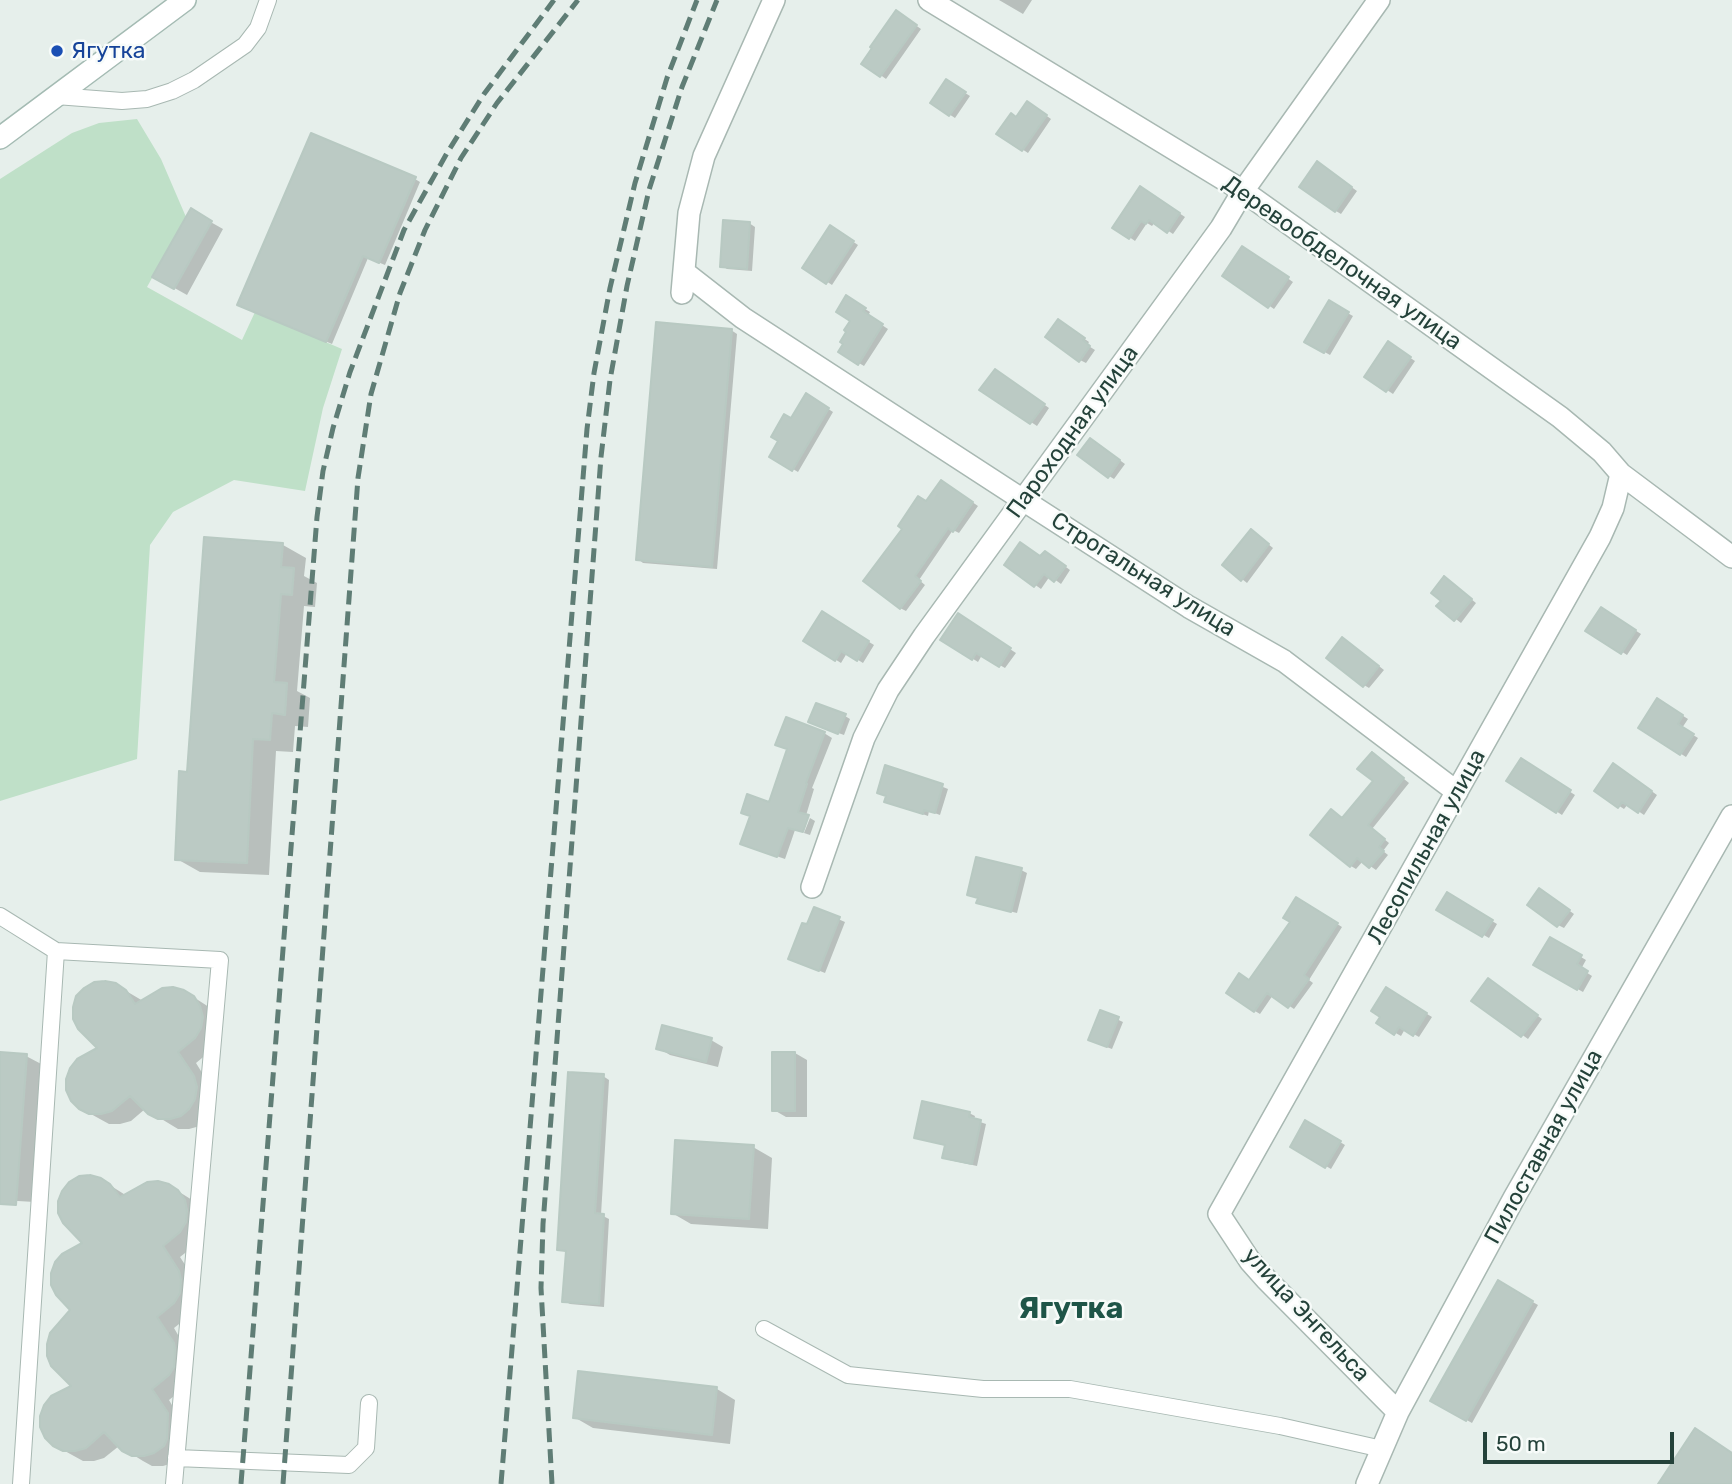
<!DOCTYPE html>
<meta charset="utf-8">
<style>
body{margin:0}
#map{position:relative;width:1732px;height:1484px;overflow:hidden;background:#e6efeb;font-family:Rubik,sans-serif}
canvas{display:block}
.scale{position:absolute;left:1483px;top:1432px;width:191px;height:32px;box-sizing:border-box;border:4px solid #24423a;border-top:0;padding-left:9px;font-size:21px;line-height:24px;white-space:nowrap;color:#24423a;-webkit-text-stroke:5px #f7fbf9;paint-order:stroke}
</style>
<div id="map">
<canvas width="1732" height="1484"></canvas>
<div class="scale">50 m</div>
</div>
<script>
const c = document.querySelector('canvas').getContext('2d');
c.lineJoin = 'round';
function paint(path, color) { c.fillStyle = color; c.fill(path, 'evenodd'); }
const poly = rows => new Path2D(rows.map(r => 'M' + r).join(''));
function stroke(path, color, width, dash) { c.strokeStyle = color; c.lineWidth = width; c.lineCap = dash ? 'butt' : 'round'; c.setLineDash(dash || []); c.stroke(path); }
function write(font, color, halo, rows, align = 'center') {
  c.font = font + ' Rubik,sans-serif'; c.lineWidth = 5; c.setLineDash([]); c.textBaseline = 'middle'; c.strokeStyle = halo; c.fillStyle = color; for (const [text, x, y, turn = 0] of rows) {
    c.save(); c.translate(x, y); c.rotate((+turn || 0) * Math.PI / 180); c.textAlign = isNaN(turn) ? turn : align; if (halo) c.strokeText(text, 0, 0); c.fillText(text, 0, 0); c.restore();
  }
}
const green = poly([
 [137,119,161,159,186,217,147,287,242,340,255,312,342,349,323,408,305,491,234,480,173,512,150,545,137,759,0,801,0,179,72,133,99,123]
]);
const shadow = poly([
 [999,0,1032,0,1023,14],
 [901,15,921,29,886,79,864,63],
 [946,81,970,96,955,118,932,103],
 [1033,106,1051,119,1028,153,999,134],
 [1323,167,1357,191,1341,214,1336,211],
 [415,179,420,182,385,265,368,258,332,344,245,307],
 [1146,191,1185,217,1173,234,1155,222,1152,226,1147,223,1135,241,1115,227],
 [191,211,223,229,187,295,155,277],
 [749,223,755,227,752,271,727,269,722,266],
 [831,227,858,245,832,285,805,267],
 [1248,251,1293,282,1274,309,1224,275],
 [847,298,870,312,868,316,888,329,864,366,840,352,852,320],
 [1329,303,1353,316,1330,355,1307,342],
 [1063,324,1089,342,1087,345,1095,350,1086,363,1080,360],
 [731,330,737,334,717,569,643,563,638,559],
 [1394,347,1415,361,1393,394,1366,376],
 [1001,374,1049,408,1037,426,1019,414],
 [807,395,833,412,798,472,771,456],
 [1096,443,1125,464,1114,479,1109,476],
 [947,485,978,506,959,533,953,530,919,580,925,585,906,611,900,608,905,529],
 [1257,535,1273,548,1247,583,1242,579],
 [283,545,306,558,304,576,317,583,315,607,304,606,297,691,310,698,308,727,295,726,293,752,276,751,269,875,200,872,177,859,189,773],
 [1051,556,1070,570,1061,584,1050,576,1041,589,1006,564],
 [1450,582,1476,603,1461,623,1439,606,1443,601],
 [1602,609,1641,634,1627,655,1588,630],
 [822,613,874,645,863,663,847,653,841,663,805,640],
 [959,616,1016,653,1005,668,982,655,978,662,943,640],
 [1348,642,1384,670,1369,688,1364,685],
 [1658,700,1688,719,1682,728,1698,738,1686,757,1640,728],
 [845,716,850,719,844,735,816,725],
 [824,733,832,738,812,788,814,789,801,832,795,830,785,859,750,847,751,817,743,812,770,804,789,750,785,748],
 [1377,757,1409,783,1372,829,1389,843,1383,851,1388,855,1376,870,1363,861,1356,869,1351,866,1343,819,1375,781],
 [1522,761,1575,795,1562,815,1509,780],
 [1619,768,1657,795,1644,815,1628,804,1624,809,1596,791],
 [938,785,948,789,940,815,929,811,928,816,886,801],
 [810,818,815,821,810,835,804,833],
 [1021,870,1027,873,1017,913,984,905,978,902,979,899,969,894],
 [1545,893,1574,914,1564,928,1558,925],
 [1447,894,1497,924,1489,938,1438,909],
 [1297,899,1342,927,1309,980,1313,983,1294,1009,1273,995,1260,1014,1255,1011,1293,922],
 [815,909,845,922,825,973,795,961],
 [1550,939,1586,960,1581,969,1592,976,1583,992,1535,965],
 [1494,983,1542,1019,1528,1039,1474,1000],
 [116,985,143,1001,184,991,212,1009,214,1048,196,1063,212,1089,200,1126,189,1129,178,1129,145,1109,131,1121,120,1124,109,1124,80,1108,100,1049],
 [1386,989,1432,1017,1419,1037,1405,1029,1401,1036,1378,1023,1382,1016],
 [1101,1012,1123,1022,1112,1049,1096,1043],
 [711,1040,723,1047,718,1067,670,1055,658,1048],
 [0,1053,26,1056,45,1066,35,1202,0,1200],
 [795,1053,807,1060,807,1117,786,1117,774,1110],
 [603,1076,609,1080,601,1215,609,1219,604,1307,570,1304,564,1301,568,1253,559,1249],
 [969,1113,975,1116,974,1120,986,1124,977,1166,949,1160,944,1157,946,1146,916,1137],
 [1306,1122,1345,1145,1331,1169,1292,1146],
 [753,1147,772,1158,768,1229,691,1224,672,1213],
 [100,1179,127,1196,168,1185,197,1203,203,1212,206,1222,204,1233,199,1242,180,1257,197,1283,199,1291,198,1304,193,1313,174,1328,193,1361,192,1378,188,1385,169,1400,187,1431,186,1449,182,1456,173,1463,163,1466,152,1466,143,1461,119,1446,104,1458,94,1461,83,1461,54,1445,74,1386,73,1310],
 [1499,1283,1538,1305,1472,1423,1433,1401],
 [717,1389,735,1400,730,1444,593,1428,574,1417]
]);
const building = poly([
 [896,10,917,25,880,77,861,64,872,48,870,47,896,10],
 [946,79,966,92,949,116,930,103,946,79],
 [1027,101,1047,115,1022,151,996,134,1011,113,1016,117,1027,101],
 [311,133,416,177,379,263,363,256,326,342,237,305,311,133],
 [1317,161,1352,187,1335,212,1299,187,1317,161],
 [1140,186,1180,213,1167,233,1149,220,1146,224,1141,221,1129,239,1112,228,1140,186],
 [191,208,212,221,174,289,152,277,191,208],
 [723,220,750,222,747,269,720,267,723,220],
 [830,225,854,241,826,284,802,268,830,225],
 [1242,246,1289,277,1268,308,1222,276,1242,246],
 [846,295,866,308,863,311,883,324,858,365,838,352,843,344,840,342,846,332,844,330,850,321,836,312,846,295],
 [1329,300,1349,312,1324,353,1304,342,1329,300],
 [1058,319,1085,338,1083,340,1090,346,1079,362,1045,337,1058,319],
 [656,322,732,329,712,567,636,560,656,322],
 [1388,341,1411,357,1386,392,1364,377,1388,341],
 [995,369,1045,404,1030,424,979,390,995,369],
 [806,393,829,408,792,471,769,457,778,441,771,437,784,414,791,418,806,393],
 [1090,438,1120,460,1108,478,1077,455,1090,438],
 [941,480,973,502,953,532,948,528,915,576,921,581,900,609,863,581,902,529,898,526,918,496,926,501,941,480],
 [1251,529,1269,544,1241,581,1222,565,1251,529],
 [204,537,283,543,281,567,294,568,292,595,281,594,274,682,287,683,285,715,272,713,270,740,253,739,247,863,175,860,179,771,187,772,204,537],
 [1020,542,1040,556,1045,551,1066,566,1054,582,1044,574,1034,587,1004,565,1020,542],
 [1444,576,1472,599,1454,621,1436,606,1441,601,1431,593,1444,576],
 [1601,607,1636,630,1621,654,1585,631,1601,607],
 [822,611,869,641,857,661,841,651,835,661,803,641,822,611],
 [958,613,1011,648,999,667,976,653,972,660,940,640,958,613],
 [1342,637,1379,666,1363,687,1326,658,1342,637],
 [1657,698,1683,715,1678,724,1694,734,1680,755,1638,728,1657,698],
 [816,703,846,714,838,734,808,722,816,703],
 [786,717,825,732,806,783,807,784,798,812,809,815,803,832,788,828,777,857,740,844,750,816,741,813,747,794,769,802,787,749,775,745,786,717],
 [1372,752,1404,778,1368,825,1385,839,1379,847,1384,851,1369,868,1357,858,1350,867,1310,835,1331,809,1342,818,1373,781,1357,769,1372,752],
 [1521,758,1571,790,1556,813,1506,781,1521,758],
 [1613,763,1652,791,1638,813,1622,802,1618,808,1594,791,1613,763],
 [885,765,943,784,935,813,924,810,923,814,884,802,886,796,877,793,885,765],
 [976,857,1022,868,1011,912,976,903,978,898,967,895,976,857],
 [1539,888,1570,910,1557,927,1527,905,1539,888],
 [1447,892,1493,920,1482,937,1436,910,1447,892],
 [1296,897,1338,923,1304,975,1309,979,1288,1008,1267,993,1254,1012,1226,993,1239,973,1249,980,1290,922,1283,918,1296,897],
 [814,907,840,917,819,971,788,959,802,923,807,924,814,907],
 [1550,937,1582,955,1577,964,1588,971,1577,990,1533,965,1550,937],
 [1488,978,1538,1015,1521,1037,1471,1001,1488,978],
 [105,981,116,983,126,990,135,1004,162,988,173,987,184,990,194,996,200,1006,203,1017,201,1028,195,1038,178,1052,194,1076,197,1087,195,1099,189,1109,181,1116,170,1119,158,1119,148,1114,130,1096,112,1111,101,1114,89,1114,79,1109,71,1101,66,1090,66,1079,70,1068,77,1059,97,1048,78,1029,73,1019,73,1007,76,996,84,988,94,982,105,981],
 [1386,987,1427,1013,1413,1036,1399,1027,1394,1035,1376,1023,1380,1017,1371,1011,1386,987],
 [1100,1010,1119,1017,1107,1047,1088,1040,1100,1010],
 [662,1025,712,1038,706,1062,656,1049,662,1025],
 [0,1052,27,1054,16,1205,0,1204,0,1052],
 [772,1052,795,1052,795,1111,772,1111,772,1052],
 [568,1072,604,1074,595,1213,604,1214,599,1304,562,1302,566,1251,557,1250,568,1072],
 [922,1101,970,1112,969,1117,981,1120,972,1164,942,1158,945,1145,914,1138,922,1101],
 [1305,1120,1341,1141,1325,1168,1290,1147,1305,1120],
 [675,1140,754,1145,749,1219,671,1214,675,1140],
 [90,1175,101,1178,110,1184,120,1197,147,1182,158,1181,169,1184,178,1190,185,1200,187,1210,186,1222,180,1232,163,1246,179,1271,181,1280,180,1293,174,1303,157,1317,174,1343,175,1349,174,1367,169,1375,152,1389,168,1413,167,1439,164,1446,154,1453,144,1456,132,1456,122,1451,104,1432,86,1448,75,1451,63,1451,53,1446,45,1438,40,1427,40,1416,44,1405,51,1396,71,1386,51,1366,47,1356,47,1344,50,1333,70,1310,56,1295,51,1285,51,1273,55,1262,62,1254,82,1243,63,1223,58,1213,58,1201,62,1191,69,1182,79,1176,90,1175],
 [1498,1280,1533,1301,1466,1421,1430,1401,1498,1280],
 [578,1371,717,1387,712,1435,573,1418,578,1371],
 [1695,1428,1732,1453,1732,1484,1658,1484,1695,1428]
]);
const lane = poly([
 [56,96,122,101,147,99,172,91,194,80,245,45,258,28,268,0],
 [0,916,56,951,220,960,174,1484],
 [764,1329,848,1375,983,1389,1070,1389,1280,1426,1382,1449],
 [176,1458,349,1465,366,1448,369,1403],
 [21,1484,56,951]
]);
const street = poly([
 [929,0,1243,191,1560,417,1602,452,1621,474,1732,557],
 [684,272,743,318,1023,500,1189,607,1284,661,1457,792],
 [682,293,689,213,704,156,774,0],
 [812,887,864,738,888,690,924,636,1221,228,1243,191,1379,0],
 [1398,1412,1266,1279,1250,1261,1219,1214,1600,537,1613,508,1621,474],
 [1367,1484,1398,1412,1514,1198,1732,816]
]);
const secondary = poly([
 [0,138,185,0]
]);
const rail = poly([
 [241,1484,317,517,323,471,333,428,350,372,404,230,447,153,484,94,554,0],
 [283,1484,358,478,371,394,400,293,425,230,461,158,497,103,578,0],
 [501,1484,587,429,594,373,610,288,635,183,667,78,697,0],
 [552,1484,541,1288,543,1224,601,457,610,380,627,286,649,190,682,87,717,0]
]);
const markers = [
 [57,51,7,"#1a4fb4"]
];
const transitNames = [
 ["Ягутка",71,51]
];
const streetNames = [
 ["Деревообделочная улица",1342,263,35],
 ["Пароходная улица",1073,432,-54],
 ["Строгальная улица",1143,575,32],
 ["Лесопильная улица",1427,847,-61],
 ["Пилоставная улица",1544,1147,-61],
 ["улица Энгельса",1306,1315,47]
];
const districtNames = [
 ["Ягутка",1071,1309]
];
paint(green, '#bfe0c8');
paint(shadow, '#0003');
paint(building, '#bbcac4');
stroke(building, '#b8c9c2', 2);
stroke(lane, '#a8b8b2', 18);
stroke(street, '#a8b8b2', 24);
stroke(secondary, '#a4bbb3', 24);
stroke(lane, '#fff', 16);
stroke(street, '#fff', 21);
stroke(secondary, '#fff', 21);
stroke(rail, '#5f7d75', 5, [14, 7]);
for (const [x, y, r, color] of markers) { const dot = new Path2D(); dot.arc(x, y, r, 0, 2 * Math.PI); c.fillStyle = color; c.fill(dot); stroke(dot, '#f7fbf9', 2.5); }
write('23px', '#164399', '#f7fbf9', transitNames, 'left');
write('23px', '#24423a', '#f7fbf9', streetNames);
write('bold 30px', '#1f5548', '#f7fbf9', districtNames);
</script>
